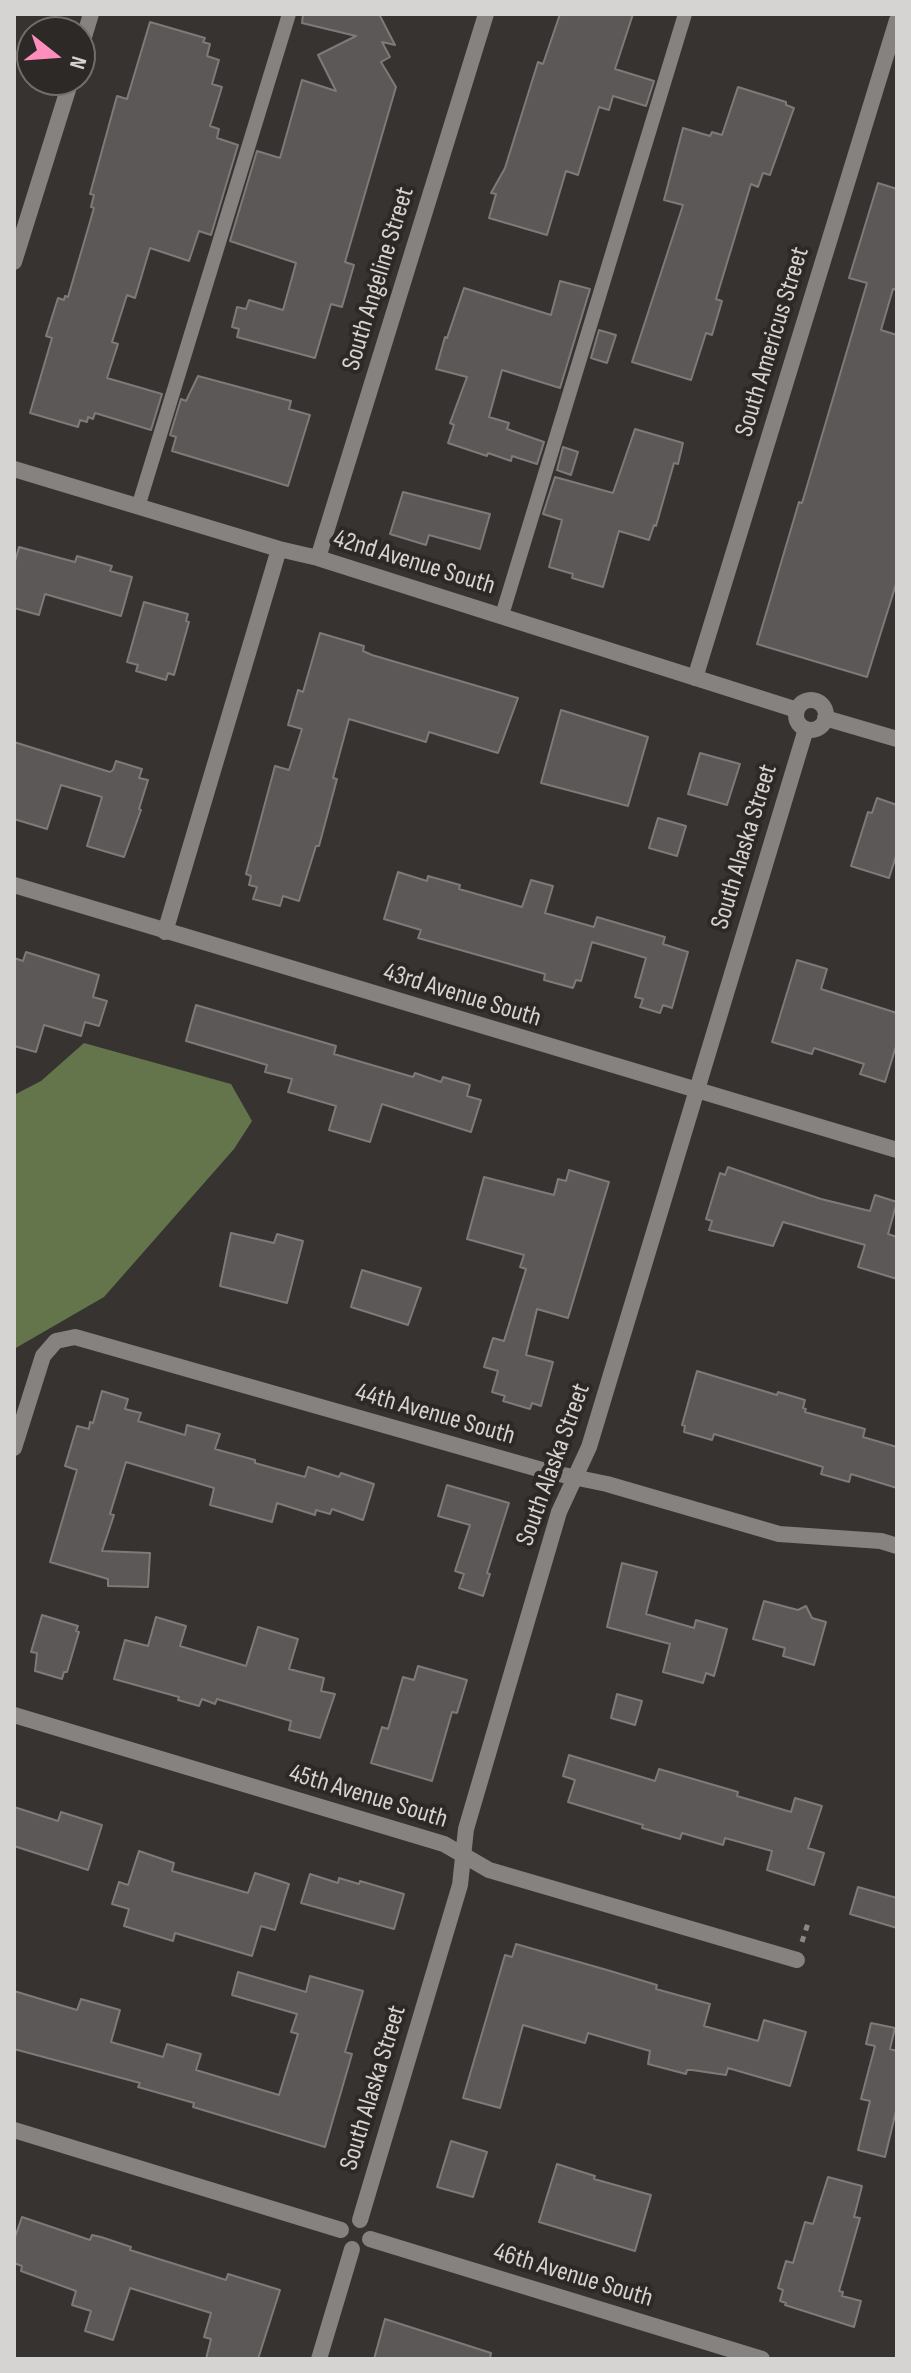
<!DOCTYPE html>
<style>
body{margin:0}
#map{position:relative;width:911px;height:2373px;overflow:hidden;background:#363331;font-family:"Sofia Sans Condensed",sans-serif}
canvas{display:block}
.frame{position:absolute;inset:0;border:16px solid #d6d4d2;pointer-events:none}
.north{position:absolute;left:16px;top:16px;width:80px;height:80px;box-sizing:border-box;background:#2c2927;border:2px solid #706d6b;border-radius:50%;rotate:107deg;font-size:22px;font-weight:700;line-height:32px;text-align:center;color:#d6d4d2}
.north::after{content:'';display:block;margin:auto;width:28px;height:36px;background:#fe8ebc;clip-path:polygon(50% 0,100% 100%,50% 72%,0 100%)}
</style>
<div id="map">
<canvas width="911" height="2373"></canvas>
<div class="frame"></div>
<div class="north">N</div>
</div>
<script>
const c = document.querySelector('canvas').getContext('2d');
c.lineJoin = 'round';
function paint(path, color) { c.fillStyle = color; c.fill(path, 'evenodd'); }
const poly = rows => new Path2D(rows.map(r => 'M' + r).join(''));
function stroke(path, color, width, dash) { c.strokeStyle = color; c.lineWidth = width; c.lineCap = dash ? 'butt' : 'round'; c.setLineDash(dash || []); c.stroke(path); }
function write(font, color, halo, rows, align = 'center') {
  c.font = font + ' "Sofia Sans Condensed",sans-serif'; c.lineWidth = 8; c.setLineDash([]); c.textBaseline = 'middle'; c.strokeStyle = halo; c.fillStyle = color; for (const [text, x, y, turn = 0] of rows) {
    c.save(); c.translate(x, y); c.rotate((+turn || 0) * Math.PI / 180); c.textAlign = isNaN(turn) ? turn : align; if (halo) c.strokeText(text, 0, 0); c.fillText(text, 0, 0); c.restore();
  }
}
const forest = poly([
 [84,1043,231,1084,252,1121,234,1149,104,1297,14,1349,14,1095,41,1081]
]);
const building = poly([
 [303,14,379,14,395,45,382,42,390,57,381,62,396,87,345,262,354,265,342,307,331,304,315,358,237,337,239,329,232,327,237,307,246,309,249,300,283,310,296,263,230,241,257,151,280,158,302,80,336,91,318,55,356,36,302,23,303,14],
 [560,14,633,14,615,69,654,81,646,106,613,96,609,110,599,107,578,175,566,171,547,235,489,218,496,194,491,193,505,168,538,62,543,64,560,14],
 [150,22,205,38,203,42,210,44,207,56,219,60,212,84,222,87,210,126,219,129,217,138,238,145,211,235,199,231,189,261,150,248,135,298,127,295,112,342,118,344,107,378,162,394,151,430,95,413,93,419,88,417,87,422,80,420,78,427,30,413,52,338,46,336,58,298,64,300,65,296,68,297,94,208,91,207,94,195,90,194,117,96,127,99,150,22],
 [738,87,786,102,786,105,794,108,770,175,763,173,758,187,751,184,716,299,722,301,712,335,706,333,691,380,632,362,683,205,664,200,683,128,710,136,712,132,722,135,738,87],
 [878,183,897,189,897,290,893,289,881,330,897,335,897,581,867,677,757,644,799,502,802,503,867,283,849,278,878,183],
 [560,281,590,289,560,388,502,370,489,417,509,423,507,429,544,442,537,464,512,456,511,461,488,453,487,456,448,443,454,425,450,423,467,377,436,369,445,337,447,338,464,288,551,315,560,281],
 [599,330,616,335,607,363,591,358,599,330],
 [198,376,291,401,289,409,310,415,288,486,172,451,176,437,170,435,181,399,186,401,198,376],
 [635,429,683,443,678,464,674,463,656,526,654,525,649,540,619,531,603,587,572,578,573,574,549,567,562,520,543,514,555,477,613,493,635,429],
 [563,447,578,452,571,475,557,470,563,447],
 [403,492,490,514,480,549,429,535,426,545,390,534,403,492],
 [19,547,75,562,77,556,112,566,110,571,132,577,121,616,45,594,39,615,14,608,14,565,19,547],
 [144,602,188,614,186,621,189,622,174,675,168,673,166,680,136,671,138,665,127,662,144,602],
 [320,633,364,646,363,651,372,655,518,698,498,753,429,732,426,742,349,719,333,778,337,779,319,846,316,846,299,901,283,896,280,906,253,899,257,887,249,885,251,876,246,874,275,766,289,770,302,729,288,725,298,690,303,692,320,633],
 [561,710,648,737,628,806,541,783,561,710],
 [14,742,110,772,113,770,116,761,142,769,139,778,148,780,139,809,141,810,124,857,87,846,102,797,61,785,47,829,14,819,14,742],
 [700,753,740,764,727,805,688,794,700,753],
 [877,798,897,805,897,853,889,878,851,866,868,812,872,813,877,798],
 [658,818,686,826,677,856,649,848,658,818],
 [398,872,427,881,428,876,460,885,459,889,522,907,531,880,553,886,545,913,594,927,597,917,665,937,663,944,688,952,672,1008,663,1005,660,1013,640,1007,643,999,635,997,646,958,592,942,581,981,576,980,573,988,544,980,545,974,418,938,421,930,384,919,398,872],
 [26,952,99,975,93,997,107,1001,99,1026,85,1022,81,1036,44,1025,36,1052,14,1046,14,958,23,961,26,952],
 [797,960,827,969,821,989,897,1013,897,1043,885,1082,860,1074,864,1064,814,1048,812,1054,772,1042,797,960],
 [196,1005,336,1046,334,1054,413,1077,415,1073,441,1082,443,1077,470,1085,467,1096,481,1100,471,1132,382,1104,370,1142,329,1130,336,1106,288,1092,292,1079,265,1072,267,1065,186,1041,196,1005],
 [728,1167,821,1199,870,1211,875,1195,897,1202,888,1234,897,1237,897,1279,858,1267,865,1245,783,1222,773,1246,709,1230,712,1221,706,1219,720,1173,725,1175,728,1167],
 [569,1170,609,1182,568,1318,537,1309,526,1355,553,1362,541,1406,532,1403,530,1409,503,1401,505,1396,492,1392,498,1371,484,1367,493,1338,504,1341,526,1269,520,1267,524,1255,467,1239,484,1177,554,1195,558,1179,566,1181,569,1170],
 [231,1233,274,1243,277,1234,303,1241,287,1303,220,1286,231,1233],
 [362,1270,421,1288,408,1325,351,1307,362,1270],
 [697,1371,777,1395,778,1392,805,1400,803,1408,806,1409,805,1412,865,1429,863,1437,897,1447,897,1488,851,1474,849,1482,821,1474,823,1467,714,1434,712,1440,684,1432,685,1426,682,1425,697,1371],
 [102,1391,128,1399,125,1409,141,1413,138,1421,185,1435,187,1425,220,1434,215,1449,255,1460,255,1463,305,1477,308,1467,339,1477,341,1473,374,1484,363,1520,332,1509,330,1514,316,1510,315,1515,277,1503,272,1522,210,1505,214,1488,126,1462,110,1514,114,1515,102,1551,150,1553,148,1587,108,1586,108,1579,50,1562,77,1470,65,1466,77,1426,89,1429,90,1422,93,1423,102,1391],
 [447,1485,509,1503,487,1573,490,1574,483,1596,459,1588,464,1574,455,1571,470,1525,438,1516,447,1485],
 [622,1563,657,1572,646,1614,694,1628,696,1620,727,1629,714,1676,706,1673,703,1683,663,1672,670,1644,607,1627,622,1563],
 [764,1601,798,1610,806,1606,812,1618,826,1622,814,1665,783,1656,785,1648,753,1639,764,1601],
 [42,1615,78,1626,76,1631,79,1632,67,1672,64,1672,62,1679,35,1671,37,1653,31,1652,42,1615],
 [156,1617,186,1626,180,1646,246,1666,258,1627,298,1639,289,1669,324,1678,321,1691,335,1694,320,1738,289,1730,291,1721,217,1699,215,1704,202,1699,199,1706,178,1700,179,1697,114,1679,125,1640,148,1646,156,1617],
 [418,1666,467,1680,457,1713,452,1712,432,1781,371,1763,382,1727,388,1729,403,1677,414,1680,418,1666],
 [617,1694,642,1701,635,1725,611,1718,617,1694],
 [569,1755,655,1781,659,1769,738,1792,737,1796,791,1812,795,1798,822,1806,808,1848,824,1853,814,1885,767,1870,772,1851,725,1838,723,1845,682,1833,680,1839,642,1828,643,1825,568,1802,575,1780,563,1776,569,1755],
 [14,1807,58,1821,61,1812,102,1825,88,1870,14,1846,14,1807],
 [139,1851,174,1863,172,1871,248,1893,255,1873,289,1884,275,1930,261,1926,252,1956,175,1933,173,1941,124,1926,129,1909,112,1904,119,1882,128,1885,139,1851],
 [310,1874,338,1883,339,1878,359,1884,360,1881,404,1894,394,1929,301,1903,310,1874],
 [858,1887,897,1898,897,1928,850,1914,858,1887],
 [516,1944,607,1970,657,1985,656,1989,710,2004,704,2026,758,2041,764,2020,806,2032,790,2086,728,2068,726,2075,692,2070,687,2070,686,2074,648,2064,650,2051,588,2033,585,2043,523,2025,500,2108,463,2098,505,1955,512,1957,516,1944],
 [238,1972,306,1992,310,1976,363,1991,345,2052,352,2054,325,2147,193,2107,194,2103,138,2087,140,2083,14,2049,14,1991,77,2010,81,1999,120,2010,111,2042,163,2057,167,2044,201,2054,196,2070,279,2095,298,2034,291,2032,297,2014,232,1995,238,1972],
 [871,2023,895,2028,890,2049,897,2051,897,2107,885,2157,858,2150,870,2101,861,2099,875,2046,866,2044,871,2023],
 [451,2141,487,2152,473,2197,437,2187,451,2141],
 [557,2164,595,2176,594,2179,651,2195,635,2251,539,2222,557,2164],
 [828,2177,862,2186,854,2217,860,2218,839,2291,843,2292,842,2296,861,2301,854,2327,785,2305,786,2303,780,2301,783,2290,778,2288,786,2261,793,2263,805,2222,813,2224,828,2177],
 [22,2217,90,2240,92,2235,101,2237,131,2247,130,2250,226,2280,228,2274,280,2290,258,2359,206,2359,211,2339,204,2337,211,2313,130,2288,113,2340,85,2331,91,2311,72,2305,76,2291,21,2271,22,2266,14,2263,14,2240,22,2217],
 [385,2319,491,2353,490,2359,374,2359,385,2319]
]);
const path = poly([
 [802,1942,809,1920]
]);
const service = poly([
 [138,507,289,14],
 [502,615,685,14]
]);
const minor = poly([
 [80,50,91,14],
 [14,262,71,80],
 [14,469,279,549,318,558,797,710],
 [318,558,486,14],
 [695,678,897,20],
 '796 715a15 15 0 1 1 30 0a15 15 0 1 1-30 0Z',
 [825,718,897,739],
 [14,885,897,1150],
 [165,932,279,549],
 [14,1448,43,1356,56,1341,75,1337,549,1472,607,1484,779,1534,881,1541,897,1546],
 [14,1715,444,1844,489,1870,797,1960],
 [14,2130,341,2230],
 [360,2220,460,1885,466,1829,559,1512,589,1447,806,729],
 [370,2239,762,2359],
 [319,2359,352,2249]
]);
const streetNames = [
 ["South Angeline Street",379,279,-73],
 ["South Americus Street",773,342,-73],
 ["42nd Avenue South",414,563,17],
 ["South Alaska Street",745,847,-73],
 ["43rd Avenue South",462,996,17],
 ["44th Avenue South",435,1415,16],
 ["South Alaska Street",554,1465,-70],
 ["45th Avenue South",368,1797,17],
 ["South Alaska Street",374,2088,-73],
 ["46th Avenue South",573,2276,17]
];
paint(forest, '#64744b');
paint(building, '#5c5857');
stroke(building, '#7f7a7a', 2);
stroke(path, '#898684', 5, [6, 6]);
stroke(service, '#86827f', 14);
stroke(minor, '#86827f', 16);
write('26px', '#d6d4d2', '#2c2927', streetNames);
</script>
